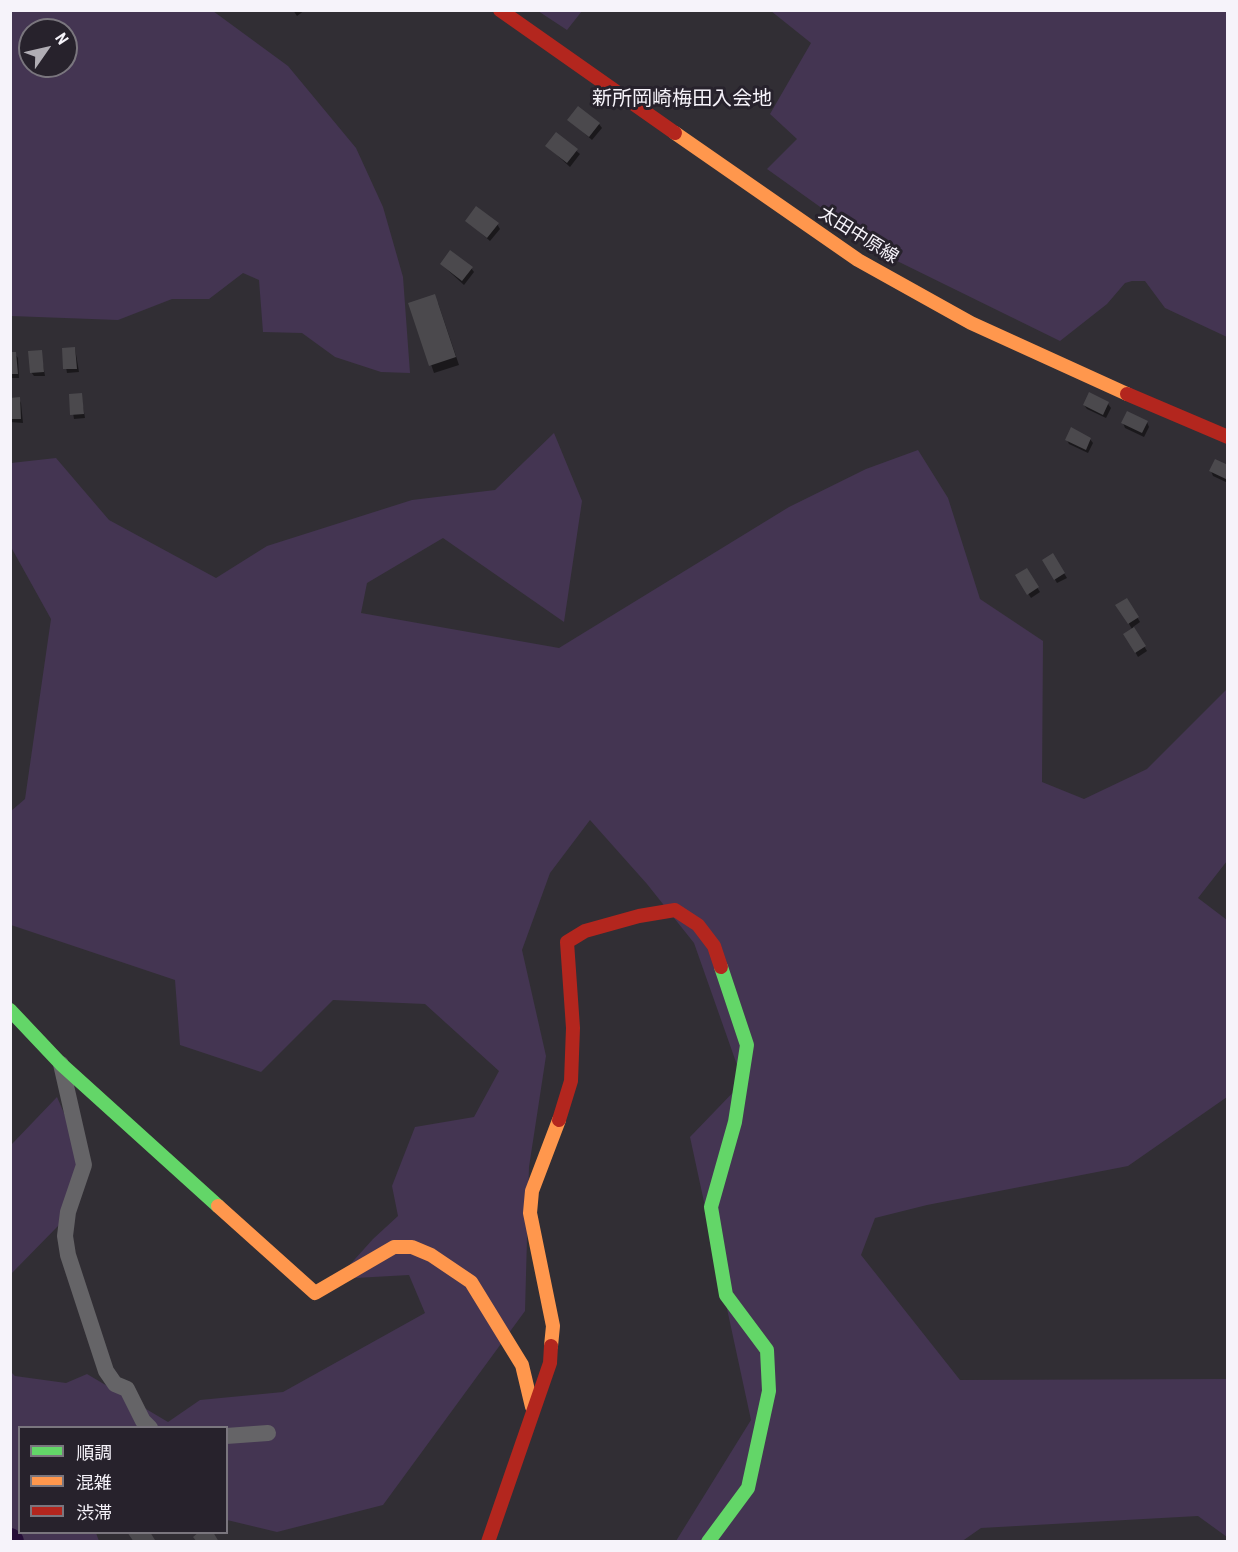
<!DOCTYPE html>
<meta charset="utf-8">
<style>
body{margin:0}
#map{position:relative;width:1238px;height:1552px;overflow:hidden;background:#312e34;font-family:"Roboto Condensed","Noto Sans JP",sans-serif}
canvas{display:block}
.frame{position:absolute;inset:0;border:12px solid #f6f3fa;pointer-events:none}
.legend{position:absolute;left:18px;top:1426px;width:210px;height:108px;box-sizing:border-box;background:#27222c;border:2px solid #7a767e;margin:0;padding:8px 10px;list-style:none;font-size:18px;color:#f6f3fa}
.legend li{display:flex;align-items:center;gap:12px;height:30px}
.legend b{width:30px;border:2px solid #7a767e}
.north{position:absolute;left:18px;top:18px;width:60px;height:60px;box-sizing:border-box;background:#27222c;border:2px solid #7a767e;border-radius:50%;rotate:56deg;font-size:16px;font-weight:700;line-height:24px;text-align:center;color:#f6f3fa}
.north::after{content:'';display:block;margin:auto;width:21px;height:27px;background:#b1aeb5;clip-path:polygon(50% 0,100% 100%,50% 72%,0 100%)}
</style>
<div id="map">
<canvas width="1238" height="1552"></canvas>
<div class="frame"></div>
<ul class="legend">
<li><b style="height:8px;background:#63d668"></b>順調</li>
<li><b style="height:8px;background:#ff974d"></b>混雑</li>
<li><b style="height:8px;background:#b3261e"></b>渋滞</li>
</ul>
<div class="north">N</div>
</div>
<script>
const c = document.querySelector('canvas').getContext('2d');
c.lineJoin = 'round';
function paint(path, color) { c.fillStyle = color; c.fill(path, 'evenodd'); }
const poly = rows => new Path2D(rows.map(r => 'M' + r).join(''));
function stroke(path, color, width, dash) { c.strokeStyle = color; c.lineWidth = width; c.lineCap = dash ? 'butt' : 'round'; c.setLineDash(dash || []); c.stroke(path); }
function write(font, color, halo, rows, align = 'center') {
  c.font = font + ' "Roboto Condensed","Noto Sans JP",sans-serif'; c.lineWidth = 6; c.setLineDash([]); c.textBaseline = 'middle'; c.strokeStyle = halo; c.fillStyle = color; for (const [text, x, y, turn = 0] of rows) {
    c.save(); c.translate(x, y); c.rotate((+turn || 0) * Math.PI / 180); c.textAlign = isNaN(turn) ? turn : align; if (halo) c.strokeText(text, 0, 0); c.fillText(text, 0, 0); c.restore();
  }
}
const green = poly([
 [10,11,213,11,288,66,356,148,383,207,403,277,410,373,381,372,335,357,302,333,263,332,259,280,243,273,209,299,172,299,118,320,11,316],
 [30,30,66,30,66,66,30,66],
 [538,11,582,11,567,30],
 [771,11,1227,11,1227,337,1165,308,1145,281,1132,281,1125,283,1107,304,1060,341,893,259,767,169,797,139,770,114,811,43],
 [554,433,582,501,564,622,443,538,367,583,361,613,559,648,789,507,866,469,918,450,948,498,980,599,1043,641,1042,782,1084,799,1147,769,1227,689,1227,861,1198,898,1227,920,1227,1097,1128,1166,927,1205,875,1218,861,1255,960,1380,1227,1379,1227,1537,1198,1516,981,1528,961,1542,676,1541,751,1420,690,1137,743,1082,694,943,647,884,590,820,550,873,522,950,546,1056,529,1167,525,1311,383,1505,277,1532,227,1520,226,1428,20,1428,20,1532,96,1533,99,1541,11,1541,10,1371,15,1376,66,1383,87,1374,168,1422,200,1400,283,1392,425,1313,409,1275,337,1279,373,1239,398,1216,392,1186,415,1127,474,1117,499,1071,425,1004,333,1000,261,1072,180,1045,175,980,11,925,11,811,25,799,51,619,11,547,11,463,56,458,109,520,216,578,267,546,412,500,495,490],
 [57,1097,81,1152,59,1225,11,1274,11,1145]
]);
const shadow = poly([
 [293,10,305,10,297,16],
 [569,120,599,124,602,128,592,140],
 [556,134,580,154,570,167,547,146],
 [467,221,497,224,500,229,490,241],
 [441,264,471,268,474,272,464,285],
 [438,303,459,365,434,373,410,304],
 [75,348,79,372,67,373,63,349],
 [41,352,45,376,34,376,31,372],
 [10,354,15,354,18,358,19,378,10,378],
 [81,394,85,418,74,419,70,395],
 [1090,394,1108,404,1111,408,1106,418,1087,409,1084,405],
 [10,399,19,399,21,403,23,423,10,422],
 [1147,422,1149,427,1144,437,1125,428,1123,423],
 [1090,439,1093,443,1088,453,1069,444,1067,440],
 [1228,467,1228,483,1213,476,1211,471],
 [1053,555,1067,578,1057,583,1044,561],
 [1026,570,1040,592,1031,598,1017,576],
 [1127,600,1140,622,1133,627,1147,651,1138,657,1125,634,1132,629,1118,605]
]);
const river = poly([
 [10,1541,11,1542]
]);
const building = poly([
 [578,106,600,123,589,137,567,120],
 [556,132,578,149,567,163,545,146],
 [476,206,499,223,487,238,465,221],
 [450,250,473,267,462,281,440,264],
 [435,294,456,357,429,366,408,303],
 [75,347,77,369,63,369,62,348],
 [42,350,44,372,30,373,28,351],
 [10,352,16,352,18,374,10,374],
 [1089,392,1109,402,1103,415,1083,405],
 [82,393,84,414,70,415,69,394],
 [20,397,21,419,10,419,10,398],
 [1127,411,1148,421,1142,433,1121,423],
 [1071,427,1091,438,1086,450,1065,440],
 [1215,459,1228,465,1228,480,1209,471],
 [1053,553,1065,573,1054,580,1042,560],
 [1027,568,1039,587,1027,595,1015,575],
 [1127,598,1139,617,1128,624,1115,605],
 [1134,627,1146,646,1135,653,1123,634],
 [127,1532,150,1532,155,1540,134,1542],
 [199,1532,213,1532,219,1542,197,1542,193,1537]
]);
const street = poly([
 [61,1064,84,1165,68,1212,65,1236,68,1255,106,1371,115,1384,127,1389,143,1421,150,1428],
 [226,1436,268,1433]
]);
const fast = poly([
 [10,1010,61,1064,218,1206],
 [708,1542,748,1488,769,1391,767,1350,726,1295,711,1207,735,1122,747,1045,721,967]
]);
const slow = poly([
 [675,133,858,260,971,323,1127,394],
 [218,1206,315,1293,394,1247,412,1247,431,1255,471,1282,522,1365,532,1407],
 [551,1346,553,1326,530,1213,532,1191,559,1120]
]);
const jam = poly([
 [500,10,675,133],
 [1127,394,1228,437],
 [559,1120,571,1081,573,1028,567,942,585,931,639,916,675,910,698,925,714,946,721,967],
 [488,1542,550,1363,551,1346]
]);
const streetNames = [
 ["太田中原線",858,236,32]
];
const neighbourhoodNames = [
 ["新所岡崎梅田入会地",682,100]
];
paint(green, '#443552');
paint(shadow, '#0007');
stroke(river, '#260e38', 26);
paint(building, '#4b494d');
stroke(street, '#656467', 16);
stroke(fast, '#63d668', 14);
stroke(slow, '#ff974d', 14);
stroke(jam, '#b3261e', 14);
write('18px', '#f6f3fa', '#27222c', streetNames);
write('20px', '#f6f3fa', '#27222c', neighbourhoodNames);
</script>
